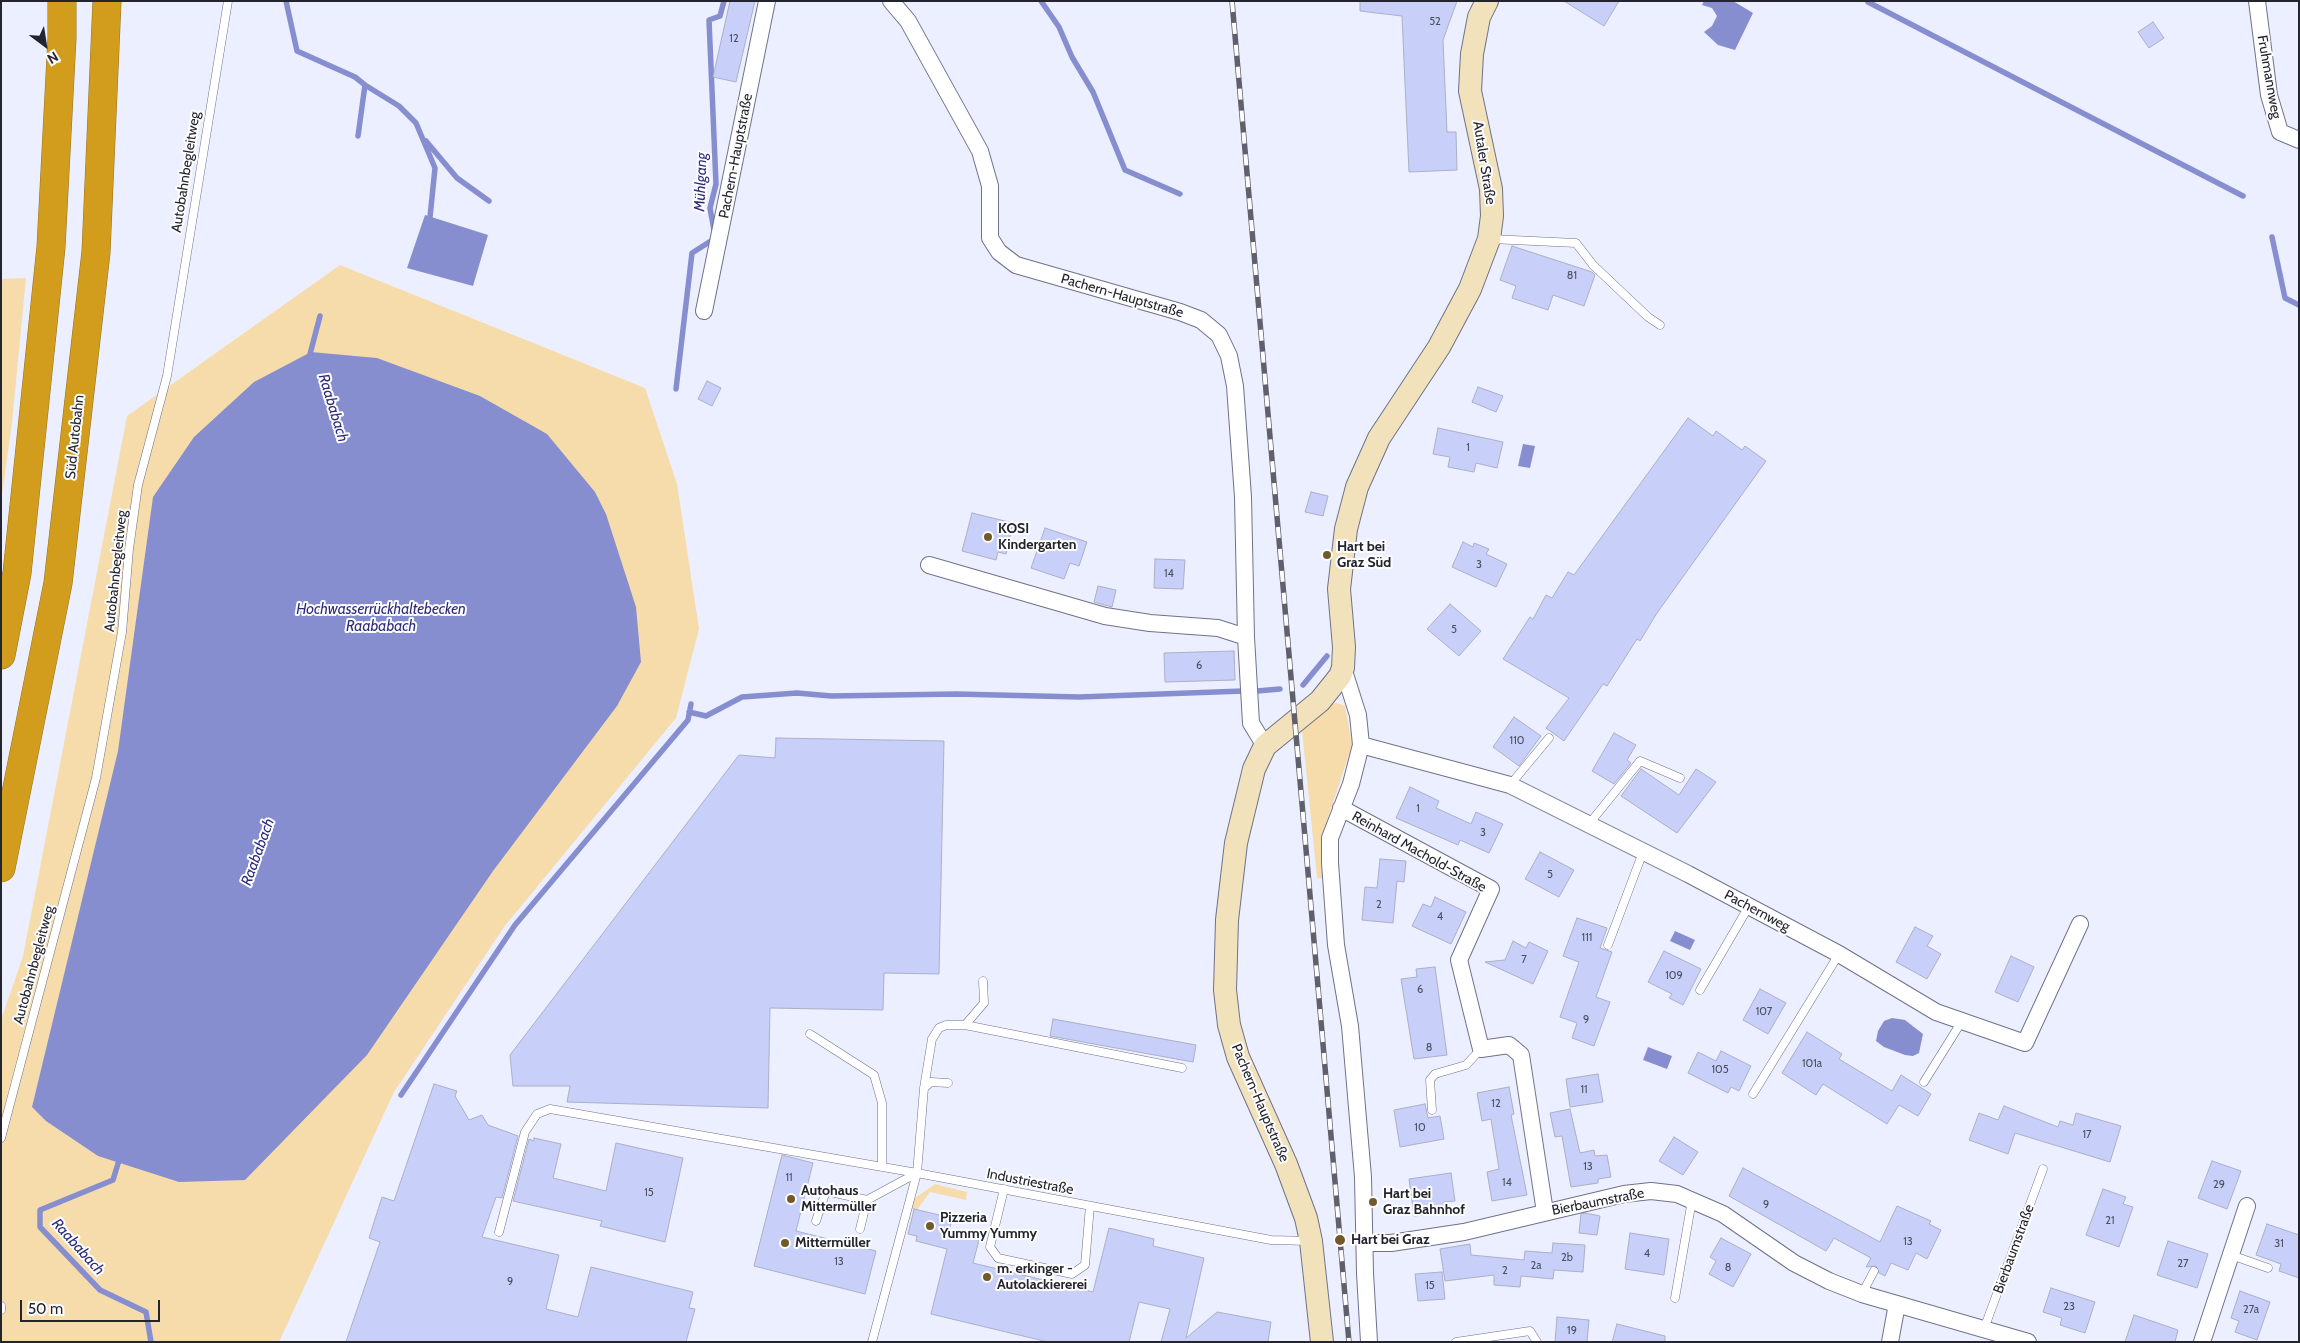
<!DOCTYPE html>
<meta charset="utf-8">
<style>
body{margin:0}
#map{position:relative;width:2300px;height:1343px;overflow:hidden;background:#ecefff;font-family:Cabin,sans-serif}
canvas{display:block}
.frame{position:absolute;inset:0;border:2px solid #23242e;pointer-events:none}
.north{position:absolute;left:20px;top:20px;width:50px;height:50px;-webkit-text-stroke:4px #fdfdfd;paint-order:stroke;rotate:149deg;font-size:14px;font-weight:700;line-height:20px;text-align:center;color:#23242e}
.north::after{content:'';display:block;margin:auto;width:18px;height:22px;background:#23242e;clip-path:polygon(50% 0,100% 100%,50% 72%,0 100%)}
.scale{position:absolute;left:20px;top:1300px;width:140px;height:22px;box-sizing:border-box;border:2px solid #23242e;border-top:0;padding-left:6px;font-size:15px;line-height:18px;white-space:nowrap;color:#23242e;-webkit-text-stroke:4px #fdfdfd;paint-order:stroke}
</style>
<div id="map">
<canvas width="2300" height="1343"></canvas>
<div class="frame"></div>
<div class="north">N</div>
<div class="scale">50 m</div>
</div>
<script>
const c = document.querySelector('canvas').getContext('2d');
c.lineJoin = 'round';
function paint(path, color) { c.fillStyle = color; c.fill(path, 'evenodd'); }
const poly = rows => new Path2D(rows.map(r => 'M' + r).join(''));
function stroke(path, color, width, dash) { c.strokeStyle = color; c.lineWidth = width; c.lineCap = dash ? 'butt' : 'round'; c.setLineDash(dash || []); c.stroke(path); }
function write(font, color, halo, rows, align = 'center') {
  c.font = font + ' Cabin,sans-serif'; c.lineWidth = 4; c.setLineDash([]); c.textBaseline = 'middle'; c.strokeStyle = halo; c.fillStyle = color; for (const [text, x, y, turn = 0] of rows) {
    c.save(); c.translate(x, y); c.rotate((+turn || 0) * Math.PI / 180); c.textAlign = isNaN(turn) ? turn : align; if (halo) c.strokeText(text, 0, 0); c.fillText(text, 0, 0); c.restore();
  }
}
const green = poly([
 [340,265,645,388,677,484,699,629,676,718,504,927,394,1092,279,1342,1,1342,1,1020,23,956,127,416],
 [26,278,12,423,1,502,1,279],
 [1337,703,1345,706,1352,745,1326,824,1321,846,1322,878,1317,878,1302,730,1331,704],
 [935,1184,967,1192,966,1200,930,1192,917,1210,911,1209,915,1198]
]);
const water = poly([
 [1704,1,1733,1,1753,13,1735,50,1718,45,1704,32,1712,26,1717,16,1712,8,1702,5],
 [425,215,488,235,473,286,407,268],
 [311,352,377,358,480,396,547,434,595,492,606,514,636,607,641,662,617,706,493,871,367,1055,245,1180,179,1182,98,1156,46,1121,32,1107,118,751,153,497,194,437,254,382],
 [1523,444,1535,446,1530,468,1518,466],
 [1675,931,1695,940,1690,950,1670,941],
 [1892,1018,1905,1020,1923,1034,1919,1053,1913,1056,1905,1055,1884,1047,1876,1041,1878,1031,1884,1021],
 [1648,1047,1672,1056,1667,1069,1643,1060]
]);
const stream = poly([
 [286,1,297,51,355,77,365,85,358,136],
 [1041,1,1059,27,1072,57,1093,92,1125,170,1180,194],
 [1868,2,2243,196],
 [365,85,399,106,416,123,435,168,430,217],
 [426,141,457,178,489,201],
 [714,230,710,208,716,184,709,20,720,16,724,1],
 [2272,237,2285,298,2299,305],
 [309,358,320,316],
 [676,389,692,253,714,239],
 [1303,685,1327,656],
 [1257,691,1280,689],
 [689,712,706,716,742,697,797,693,831,696,956,694,1079,697,1243,691],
 [401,1095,515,925,688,720,691,704],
 [120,1157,113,1180,40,1210,40,1227,100,1290,146,1312,151,1342]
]);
const building = poly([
 [730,1,755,1,736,82,713,77,730,1],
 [1360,1,1457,1,1443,40,1447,132,1456,132,1457,170,1409,172,1402,16,1360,11,1360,1],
 [1564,1,1619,1,1604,26,1564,1],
 [2153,22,2164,38,2149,48,2138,32,2153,22],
 [1512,246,1592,272,1595,275,1584,306,1553,295,1548,310,1512,298,1516,286,1500,280,1512,246],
 [707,381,721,388,712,406,698,399,707,381],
 [1478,387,1503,396,1496,412,1472,402,1478,387],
 [1688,418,1713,436,1716,431,1742,450,1745,446,1766,461,1657,613,1640,641,1637,639,1607,686,1603,684,1564,741,1546,728,1569,698,1503,659,1530,617,1533,619,1546,595,1552,598,1568,572,1574,575,1688,418],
 [1438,428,1503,442,1497,468,1476,463,1474,472,1448,467,1450,457,1433,454,1438,428],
 [1311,492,1328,496,1323,516,1305,512,1311,492],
 [972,513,1013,523,1006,554,998,552,996,560,962,551,972,513],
 [1045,528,1087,542,1079,566,1070,563,1064,579,1031,568,1045,528],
 [1463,542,1473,547,1474,543,1489,549,1486,554,1507,564,1496,587,1452,567,1463,542],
 [1155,559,1185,560,1183,589,1154,588,1155,559],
 [1098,586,1116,590,1112,607,1094,602,1098,586],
 [1450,604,1481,631,1459,656,1427,629,1450,604],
 [1234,651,1235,680,1165,682,1164,653,1234,651],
 [1514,717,1541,736,1519,766,1493,747,1514,717],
 [1614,733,1636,745,1627,760,1631,763,1614,784,1592,771,1614,733],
 [776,738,944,741,939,974,884,973,883,1010,770,1008,768,1108,567,1102,570,1086,513,1086,510,1055,739,755,775,758,776,738],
 [1641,769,1679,795,1696,769,1716,782,1677,833,1621,796,1641,769],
 [1410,787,1439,801,1436,808,1471,824,1476,812,1503,824,1489,853,1460,840,1458,845,1396,818,1410,787],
 [1540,852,1574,870,1559,897,1525,879,1540,852],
 [1380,859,1406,861,1404,882,1397,881,1393,923,1362,920,1365,887,1377,888,1380,859],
 [1435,897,1466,912,1451,944,1412,926,1423,904,1431,907,1435,897],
 [1577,918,1607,928,1600,948,1612,952,1596,997,1610,1002,1594,1046,1572,1038,1577,1023,1560,1017,1579,962,1563,956,1577,918],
 [1915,927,1933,936,1927,946,1941,954,1927,979,1896,962,1915,927],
 [1513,941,1526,948,1529,942,1548,951,1533,984,1485,962,1505,960,1513,941],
 [1664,951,1701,969,1683,1005,1669,998,1672,994,1648,982,1664,951],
 [2011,956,2034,967,2018,1002,1995,992,2011,956],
 [1435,967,1447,1055,1414,1059,1401,979,1417,977,1416,969,1435,967],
 [1760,989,1786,1003,1768,1034,1743,1020,1760,989],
 [1053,1019,1196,1045,1193,1062,1050,1036,1053,1019],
 [1807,1032,1842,1054,1839,1059,1892,1091,1901,1075,1931,1094,1918,1116,1899,1105,1887,1124,1823,1084,1816,1095,1782,1073,1807,1032],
 [1721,1051,1751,1066,1739,1091,1731,1087,1728,1093,1688,1073,1698,1052,1716,1061,1721,1051],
 [1598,1074,1603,1102,1570,1107,1566,1079,1598,1074],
 [434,1084,457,1091,455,1096,469,1120,482,1115,488,1125,518,1136,502,1198,496,1197,482,1237,559,1255,546,1309,578,1317,591,1267,693,1292,689,1308,695,1309,686,1342,346,1342,380,1242,369,1238,382,1197,394,1201,434,1084],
 [1509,1087,1514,1114,1511,1115,1527,1195,1492,1201,1487,1172,1499,1169,1491,1119,1482,1121,1477,1093,1509,1087],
 [1425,1104,1428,1118,1440,1116,1444,1139,1400,1147,1394,1110,1425,1104],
 [2004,1106,2058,1127,2060,1121,2073,1125,2076,1113,2121,1126,2110,1162,2015,1133,2008,1154,1969,1140,1979,1113,1998,1120,2004,1106],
 [1570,1109,1580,1153,1594,1150,1595,1156,1607,1155,1611,1177,1598,1179,1598,1183,1571,1187,1562,1136,1555,1137,1550,1113,1570,1109],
 [1674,1137,1698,1152,1683,1175,1659,1161,1674,1137],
 [534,1138,561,1144,553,1178,606,1191,616,1143,683,1158,665,1242,600,1226,602,1221,513,1201,529,1139,534,1141,534,1138],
 [782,1155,813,1163,796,1231,876,1251,865,1294,754,1266,782,1155],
 [2212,1161,2241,1171,2227,1209,2198,1198,2212,1161],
 [1743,1168,1880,1242,1897,1206,1931,1221,1929,1224,1941,1230,1927,1259,1916,1253,1908,1270,1891,1263,1885,1276,1879,1273,1876,1266,1866,1267,1871,1258,1834,1238,1826,1251,1729,1196,1743,1168],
 [1451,1173,1455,1201,1444,1202,1446,1212,1414,1216,1409,1179,1451,1173],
 [2103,1189,2126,1197,2123,1204,2133,1207,2119,1247,2086,1235,2103,1189],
 [914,1209,952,1218,949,1232,979,1240,973,1263,1093,1292,1109,1228,1154,1239,1153,1246,1204,1258,1186,1338,1217,1312,1271,1322,1268,1342,1161,1342,1170,1309,1139,1302,1129,1342,1048,1342,931,1314,947,1249,916,1241,917,1236,908,1234,914,1209],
 [1585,1213,1600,1216,1597,1235,1579,1233,1581,1214,1585,1213],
 [2267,1224,2299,1235,2299,1278,2279,1271,2281,1264,2256,1255,2267,1224],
 [1630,1233,1669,1239,1664,1275,1625,1269,1630,1233],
 [1721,1238,1751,1254,1733,1287,1709,1274,1716,1261,1710,1257,1721,1238],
 [2168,1241,2208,1254,2197,1288,2157,1275,2168,1241],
 [1553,1243,1585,1245,1583,1272,1554,1270,1553,1279,1521,1276,1520,1287,1494,1285,1494,1275,1445,1281,1440,1249,1470,1244,1471,1255,1524,1260,1525,1251,1552,1253,1553,1243],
 [1442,1272,1445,1299,1418,1301,1415,1274,1442,1272],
 [2051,1288,2095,1302,2085,1333,2060,1325,2062,1318,2043,1312,2051,1288],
 [2240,1291,2270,1302,2257,1340,2235,1332,2239,1321,2231,1318,2240,1291],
 [2134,1315,2178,1330,2175,1342,2125,1342,2134,1315],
 [1557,1317,1589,1320,1587,1342,1555,1342,1557,1317],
 [1617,1324,1665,1336,1665,1342,1612,1342,1617,1324]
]);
const service = poly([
 [1491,239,1576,243,1593,265,1648,317,1660,325],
 [1510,785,1549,738],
 [1589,824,1640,761,1680,778],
 [1608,945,1643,852],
 [1700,990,1749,906],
 [965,1025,1182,1068],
 [810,1034,874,1075,882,1103,882,1167],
 [1924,1082,1962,1021],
 [924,1088,931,1082,948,1083],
 [1753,1094,1839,954],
 [1432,1110,1430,1080,1435,1074,1466,1065,1481,1049],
 [1,1138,96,778,122,632,129,549,138,485,167,376,228,1],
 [1004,1189,990,1247,998,1258,1072,1274,1085,1265,1090,1206],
 [816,1221,826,1191,867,1200,917,1173],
 [860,1229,867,1200],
 [499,1232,525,1132,537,1114,550,1109,917,1173,1271,1240,1310,1241],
 [2231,1255,2268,1268],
 [1862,1294,1874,1271],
 [1675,1298,1692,1200],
 [1,1306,1,1310],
 [1984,1329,2043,1169],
 [872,1342,917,1173,924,1088,932,1039,939,1028,946,1025,965,1025,984,1003,983,981],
 [1456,1342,1530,1331,1537,1342]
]);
const minor = poly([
 [891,1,908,21,980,151,990,186,990,238,999,252,1016,265,1180,312,1201,320,1219,335,1229,356,1235,386,1243,497,1246,637],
 [2257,1,2269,95,2280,132,2299,140],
 [704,311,767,1],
 [929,565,1105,616,1150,623,1218,628,1246,637,1251,723,1265,746],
 [1343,668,1358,715,1361,745,1351,784,1330,838,1330,863,1336,945,1350,1026,1363,1177,1365,1273,1369,1342],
 [1361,745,1510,785,1688,874,1839,954,1936,1012,2025,1043,2080,924],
 [1341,808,1491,889,1459,960,1481,1049,1509,1045,1521,1055,1545,1212],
 [1365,1243,1391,1243,1464,1232,1624,1194,1651,1191,1677,1194,1723,1214,1794,1263,1829,1281,1862,1294,2028,1342],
 [1890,1342,1897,1304],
 [2202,1342,2247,1206]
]);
const secondary = poly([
 [1322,1342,1311,1241,1306,1218,1286,1164,1238,1057,1229,1025,1225,990,1227,920,1236,843,1254,769,1265,746,1320,701,1340,676,1343,668,1344,647,1339,589,1346,529,1357,487,1379,438,1439,347,1470,289,1489,239,1492,216,1491,189,1470,91,1472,54,1479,17,1487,1]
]);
const motorway = poly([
 [1,655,17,573,51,247,62,38,62,1],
 [1,868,58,583,96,252,107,1]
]);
const rail = poly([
 [1232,1,1349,1342]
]);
const markers = [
 [988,537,5,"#71592a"],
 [1327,555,5,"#71592a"],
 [791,1199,5,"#71592a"],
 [1373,1202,5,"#71592a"],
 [930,1226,5,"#71592a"],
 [1340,1240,6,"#71592a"],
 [785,1243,5,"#71592a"],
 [987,1277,5,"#71592a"]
];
const numberNames = [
 ["52",1435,22],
 ["12",734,39],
 ["81",1572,276],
 ["1",1468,448],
 ["3",1479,565],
 ["14",1169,574],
 ["5",1454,630],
 ["6",1199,666],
 ["110",1517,741],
 ["1",1418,809],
 ["3",1483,833],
 ["5",1550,875],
 ["2",1379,905],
 ["4",1440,917],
 ["111",1587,938],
 ["7",1524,960],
 ["109",1674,976],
 ["6",1420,990],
 ["107",1764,1012],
 ["9",1586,1020],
 ["8",1429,1048],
 ["101a",1812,1064],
 ["105",1720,1070],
 ["11",1584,1090],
 ["12",1496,1104],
 ["10",1420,1128],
 ["17",2087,1135],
 ["13",1588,1167],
 ["11",789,1178],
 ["14",1507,1183],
 ["29",2219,1185],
 ["15",649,1193],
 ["9",1766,1205],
 ["21",2110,1221],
 ["13",1908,1242],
 ["31",2279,1244],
 ["4",1647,1254],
 ["2b",1567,1258],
 ["13",839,1262],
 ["27",2183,1264],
 ["2a",1536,1266],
 ["8",1728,1268],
 ["2",1505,1271],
 ["9",510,1282],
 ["15",1430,1286],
 ["23",2069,1307],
 ["27a",2251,1310],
 ["19",1572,1331]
];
const streetNames = [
 ["Fruhmannweg",2269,77,80],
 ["Pachern-Hauptstraße",736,156,-79],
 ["Autaler Straße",1484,163,81],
 ["Autobahnbegleitweg",186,172,-81],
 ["Pachern-Hauptstraße",1122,296,16],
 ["Süd Autobahn",75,437,-84],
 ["Autobahnbegleitweg",116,571,-84],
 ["Reinhard Machold-Straße",1419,852,29],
 ["Pachernweg",1757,911,28],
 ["Autobahnbegleitweg",34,965,-75],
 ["Pachern-Hauptstraße",1260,1103,67],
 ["Industriestraße",1030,1182,11],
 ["Bierbaumstraße",1598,1202,-11],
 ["Bierbaumstraße",2014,1249,-70]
];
const poiNames = [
 ["KOSI",998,529],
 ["Kindergarten",998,545],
 ["Hart bei",1337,547],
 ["Graz Süd",1337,563],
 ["Autohaus",801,1191],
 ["Mittermüller",801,1207],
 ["Hart bei",1383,1194],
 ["Graz Bahnhof",1383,1210],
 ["Pizzeria",940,1218],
 ["Yummy Yummy",940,1234],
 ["Hart bei Graz",1351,1240],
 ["Mittermüller",795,1243],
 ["m. erkinger -",997,1269],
 ["Autolackiererei",997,1285]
];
const waterNames = [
 ["Mühlgang",701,182,-88],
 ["Raababach",333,408,73],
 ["Hochwasserrückhaltebecken",381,610],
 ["Raababach",381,627],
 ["Raababach",258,852,-70],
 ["Raababach",78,1247,48]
];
paint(green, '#f7dcab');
paint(water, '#868ed0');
stroke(stream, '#868ed0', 5.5);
paint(building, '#c8cff9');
stroke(building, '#abafc7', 1);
stroke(service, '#6f7289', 9);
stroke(minor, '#6f7289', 18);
stroke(secondary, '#6f7289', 24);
stroke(motorway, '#957323', 29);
stroke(service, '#fff', 8);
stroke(minor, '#fff', 16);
stroke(secondary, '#f2e2bb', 22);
stroke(motorway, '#d29d1d', 28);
stroke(rail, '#5f606c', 5.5);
stroke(rail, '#fdfdfd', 4, [11]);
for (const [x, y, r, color] of markers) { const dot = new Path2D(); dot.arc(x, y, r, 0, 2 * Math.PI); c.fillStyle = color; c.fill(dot); stroke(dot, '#fdfdfd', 2); }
write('11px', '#4c4f61', null, numberNames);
write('14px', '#23242e', '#fdfdfd', streetNames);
write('bold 14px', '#23242e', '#fdfdfd', poiNames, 'left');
write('italic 15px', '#2d2c7a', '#fdfdfd', waterNames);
</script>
